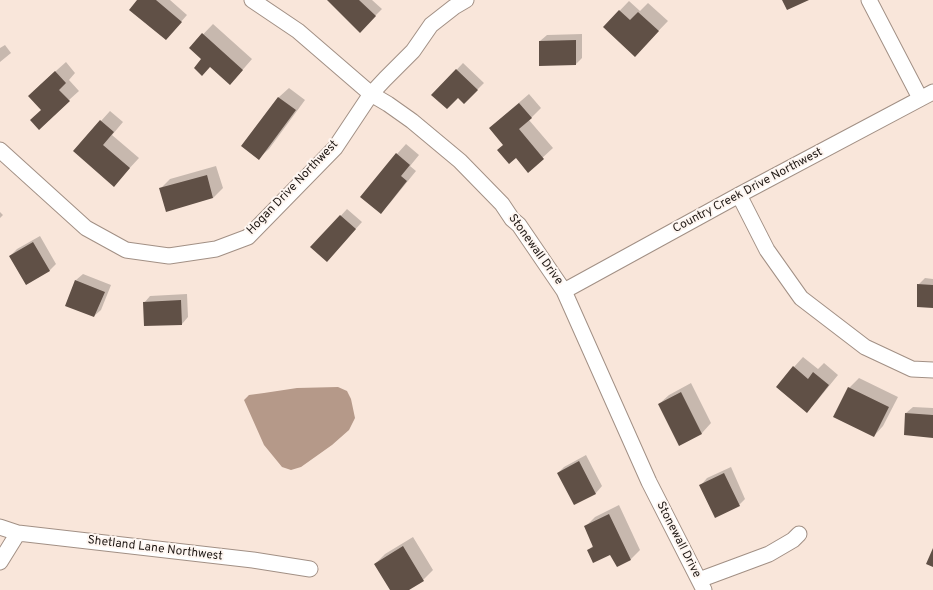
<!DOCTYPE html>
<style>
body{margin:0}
canvas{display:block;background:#f9e6da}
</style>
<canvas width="933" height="590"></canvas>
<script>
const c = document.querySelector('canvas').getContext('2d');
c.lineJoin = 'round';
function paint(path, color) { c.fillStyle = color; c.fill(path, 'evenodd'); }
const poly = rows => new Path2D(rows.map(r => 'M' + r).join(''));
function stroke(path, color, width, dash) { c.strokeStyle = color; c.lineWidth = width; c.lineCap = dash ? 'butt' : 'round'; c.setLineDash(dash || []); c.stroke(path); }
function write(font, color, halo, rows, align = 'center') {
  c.font = font + ' Overpass,sans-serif'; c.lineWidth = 4; c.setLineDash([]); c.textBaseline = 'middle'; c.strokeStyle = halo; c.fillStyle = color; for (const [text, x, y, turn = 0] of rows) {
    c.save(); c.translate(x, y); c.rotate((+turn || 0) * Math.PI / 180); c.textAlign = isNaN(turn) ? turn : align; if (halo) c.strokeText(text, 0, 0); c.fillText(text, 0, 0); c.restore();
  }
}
const water = poly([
 [338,387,347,391,351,399,355,418,349,430,332,445,301,467,291,470,282,467,264,445,244,400,249,395,264,393,297,388]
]);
const shadow = poly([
 [139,0,170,0,187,15,172,32],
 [328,0,372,0,382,9,360,31],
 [629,1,640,11,648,3,668,21,644,46,604,27],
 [213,24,252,59,239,74,202,59,190,48],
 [582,34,582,58,576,64,540,41,547,35],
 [5,45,11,53,0,62,0,48],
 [66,62,75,73,69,80,79,91,69,100,39,86],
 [463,63,484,83,464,103,458,97,433,95],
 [289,88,305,100,269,149,259,158,242,146,279,97],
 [529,94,541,108,529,120,553,148,528,171,504,144,500,119],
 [110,111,123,122,112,135,139,158,114,185,74,151],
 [406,144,419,155,410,166,416,171,390,203,380,212,397,154],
 [216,166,223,188,213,198,160,189,170,179],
 [347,209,362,222,333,254,312,247],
 [0,212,3,215,0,218],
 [40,236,56,264,50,270,26,284,10,256,17,249],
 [83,274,111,285,101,310,94,316,76,280],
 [925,278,933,279,933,307,918,285],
 [187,294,188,317,182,324,144,303,150,296],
 [803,357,818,369,824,363,838,375,816,402,806,411,794,367],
 [859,378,898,397,883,426,874,436,849,388],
 [691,383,711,423,702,433,680,444,659,404,669,395],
 [913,407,933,408,933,437,905,434,906,413],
 [586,455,602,486,596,493,574,504,558,473,564,467],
 [731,467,745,499,739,505,701,485,707,478],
 [619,505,640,550,631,559,611,553,588,550,594,545,585,527,595,517],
 [413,537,433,570,423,580,407,590,391,590,375,564,385,554]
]);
const building = poly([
 [137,0,156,0,182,22,166,40,129,10],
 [327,0,359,0,376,16,360,33],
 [782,0,809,0,787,10],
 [619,10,630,20,638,12,659,31,635,57,603,27],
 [202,33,243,70,230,85,210,67,202,76,194,68,201,59,189,48],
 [576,40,576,65,539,66,539,41],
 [456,69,478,90,464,104,458,98,447,109,431,95],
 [55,71,66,83,59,90,70,101,39,130,30,120,41,110,28,96],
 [278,97,296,110,259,160,241,146],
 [519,103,532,118,519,129,544,159,528,173,516,158,509,164,497,150,503,145,489,128],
 [100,120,114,132,103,145,130,168,114,187,73,151],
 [396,153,410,165,401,176,407,181,381,214,360,197],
 [207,175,213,198,166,212,159,188],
 [340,215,356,229,327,262,310,247],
 [33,242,50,271,26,285,9,256],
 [75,280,105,292,94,317,65,306],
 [917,284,933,285,933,308,917,307],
 [181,300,182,325,144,326,143,302],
 [793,366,808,379,813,372,829,385,807,413,776,387],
 [848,387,889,407,874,437,833,417],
 [681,392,702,434,679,446,658,404],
 [905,413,933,415,933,438,904,435],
 [579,461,596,494,574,505,557,473],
 [724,473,740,506,715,518,699,485],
 [609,514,631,560,617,567,610,555,593,563,587,550,593,547,584,526],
 [403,546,424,581,409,590,390,590,374,564],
 [933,548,933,567,926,564]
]);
const street = poly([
 [252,0,298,31,371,94,388,104,412,121,460,161,502,204,512,219,519,225,564,291,649,482,704,590],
 [869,0,920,98],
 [0,150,86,228,126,250,169,256,216,249,248,237,335,148,371,94,385,79,413,51,431,25,454,7,466,0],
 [739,195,767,250,801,298,865,347,912,369,933,370],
 [564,291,739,195,933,92],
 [0,527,18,533,253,560,310,569],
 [0,562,18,533],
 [699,580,769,554,793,540,799,534]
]);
const streetNames = [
 ["Hogan Drive Northwest",293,188,-46],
 ["Country Creek Drive Northwest",748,191,-28],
 ["Stonewall Drive",535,250,54],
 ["Stonewall Drive",678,540,63],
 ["Shetland Lane Northwest",155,549,7]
];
paint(water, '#b59989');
paint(shadow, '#0003');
paint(building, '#605046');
stroke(street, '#a29085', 17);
stroke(street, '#fff', 15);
write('12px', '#201915', '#fef6f1', streetNames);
</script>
